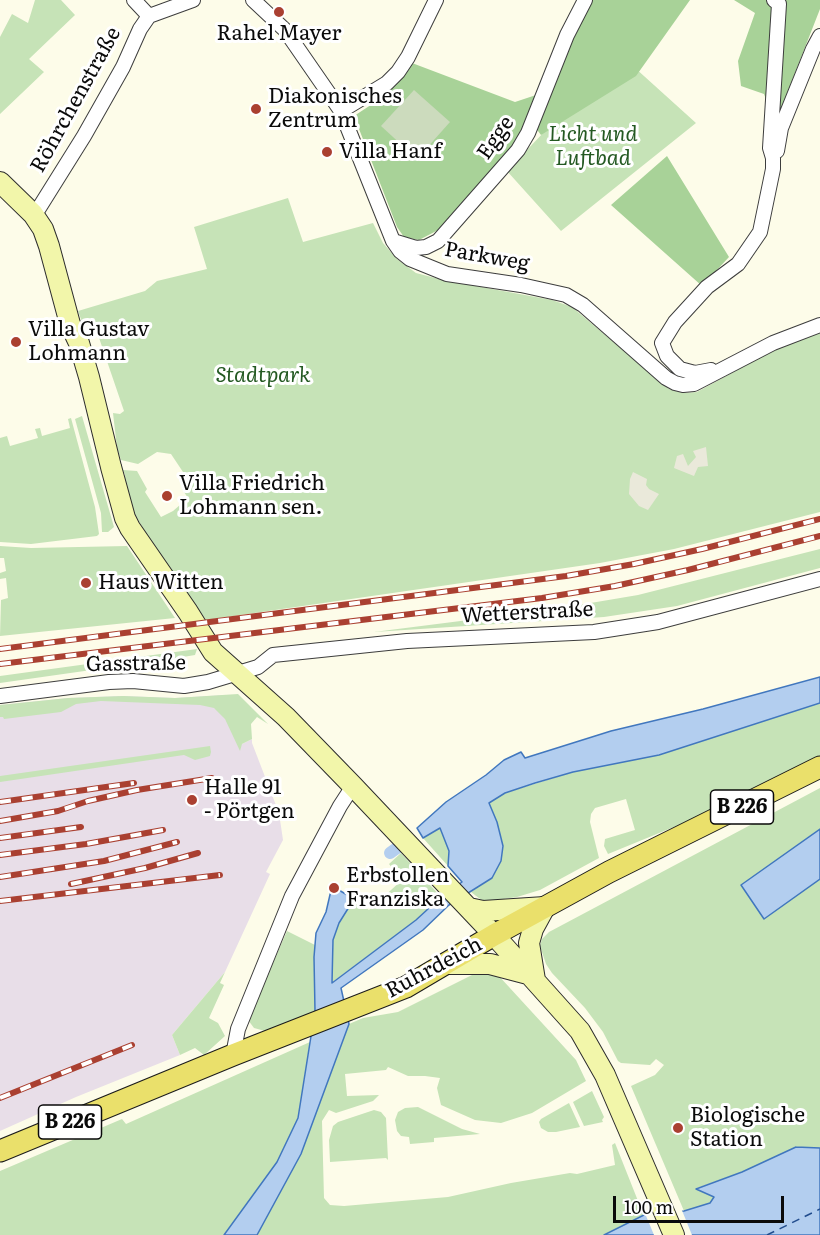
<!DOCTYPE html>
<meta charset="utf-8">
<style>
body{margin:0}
#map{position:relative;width:820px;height:1235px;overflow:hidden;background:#fdfce9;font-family:Literata,serif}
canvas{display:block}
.scale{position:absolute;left:613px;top:1196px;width:171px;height:27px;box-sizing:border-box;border:3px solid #0a0a0a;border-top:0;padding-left:8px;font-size:18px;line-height:21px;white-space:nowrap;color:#0a0a0a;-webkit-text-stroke:4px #fff;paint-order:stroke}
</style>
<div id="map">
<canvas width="820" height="1235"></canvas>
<div class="scale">100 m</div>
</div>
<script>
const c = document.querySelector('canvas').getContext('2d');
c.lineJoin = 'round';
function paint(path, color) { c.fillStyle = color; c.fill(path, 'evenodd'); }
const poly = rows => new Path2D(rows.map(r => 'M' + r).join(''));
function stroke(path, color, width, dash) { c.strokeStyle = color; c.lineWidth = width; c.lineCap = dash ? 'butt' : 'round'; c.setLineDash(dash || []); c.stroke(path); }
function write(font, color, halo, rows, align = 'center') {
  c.font = font + ' Literata,serif'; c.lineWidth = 6; c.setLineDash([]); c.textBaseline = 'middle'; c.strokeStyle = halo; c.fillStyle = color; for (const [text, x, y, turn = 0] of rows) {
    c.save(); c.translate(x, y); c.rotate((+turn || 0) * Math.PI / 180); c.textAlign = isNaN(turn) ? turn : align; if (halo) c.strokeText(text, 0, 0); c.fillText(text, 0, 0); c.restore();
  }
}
const industrial = poly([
 [226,695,242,744,252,739,252,743,279,813,283,840,266,872,270,874,225,972,172,1035,180,1055,76,1097,0,1131,0,705,68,698,123,696,175,698]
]);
const green = poly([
 [35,0,61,0,75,15,29,59,44,72,0,114,0,37,12,14,28,23],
 [634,67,696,123,561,231,507,171,563,112],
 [288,198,303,242,373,223,383,243,397,259,416,273,443,280,552,300,572,307,669,389,683,393,697,392,783,345,820,331,820,512,674,549,600,563,206,620,144,530,130,506,121,478,125,475,123,470,137,471,147,489,145,492,161,517,173,511,188,498,182,489,183,486,189,481,171,454,157,452,138,464,121,460,117,448,113,413,120,414,124,411,96,329,82,322,78,311,145,291,157,281,207,269,194,227],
 [82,416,114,527,108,532,102,532,101,513,75,419],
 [71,418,95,507,99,534,97,536,31,544,0,542,0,438,7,436,10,446,38,438,35,429,40,428,42,436,70,428,68,419],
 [0,546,31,548,127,546,175,618,0,636,1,600,8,598,6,578,0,579,0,573,6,571,4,558,0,558],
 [820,549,820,568,677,606,604,617,374,632,555,609,638,595],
 [197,649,195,655,183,657,0,683,0,676],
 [238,694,268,724,257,717,251,724,252,739,242,744,240,751,225,719,214,708,200,705,101,701,76,704,61,712,4,719,3,717,0,717,0,705,68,698,123,696,175,698],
 [820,703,820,758,725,806,608,854,604,846,605,839,635,830,626,799,595,808,591,814,590,822,599,858,540,890,517,897,484,902,471,892,492,878,503,846,497,822,488,803,505,793,573,772,659,755],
 [210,746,211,752,210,756,195,760,184,755,0,782,0,776],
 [820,788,820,1148,796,1147,742,1172,697,1188,714,1197,710,1203,684,1211,631,1086,655,1075,664,1065,656,1059,650,1065,621,1063,618,1061,603,1032,585,1008,552,973,546,964,540,946,542,939,549,932],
 [440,827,449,851,448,866,423,838],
 [401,853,441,897,416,920,331,983,333,940,339,923,354,899,369,910,402,880,389,864],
 [287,931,315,945,315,1011,265,1031,254,1028,248,1020],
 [480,971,498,975,576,1060,586,1081,532,1113,501,1123,475,1120,441,1105,437,1088,440,1078,425,1076,408,1076,388,1067,386,1070,345,1074,347,1096,379,1095,373,1101,336,1113,329,1110,322,1121,324,1198,330,1205,344,1206,448,1197,511,1183,570,1173,577,1174,615,1165,612,1145,615,1143,642,1211,646,1214,604,1235,257,1235,301,1154,349,1024,363,1018,398,1012],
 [225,972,220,983,224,985,209,1018,218,1023,225,1036,204,1055,195,1048,180,1055,172,1035],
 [310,1042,298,1118,277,1162,224,1235,0,1235,0,1171,122,1119,126,1124],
 [592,1091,604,1117,602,1120,603,1122,584,1126,573,1102],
 [569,1103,580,1127,556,1132,548,1132,541,1128,539,1122,541,1119],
 [418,1107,462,1129,480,1134,434,1138,434,1142,410,1144,409,1137,401,1136,397,1131,395,1120,398,1112,405,1108],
 [374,1110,381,1112,386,1118,388,1160,386,1158,330,1162,329,1140,333,1126,338,1122]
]);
const forest = poly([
 [589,0,690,0,636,76,541,135,532,123,514,147,442,228,419,240,404,237,397,227,354,116,386,95,412,63,515,102,551,90],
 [734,0,820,0,820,9,775,124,764,94,741,86,738,61,755,13],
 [667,156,729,257,702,286,611,205]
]);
const cemetery = poly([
 [414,90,450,122,417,159,381,126]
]);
const plaza = poly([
 [706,447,708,466,698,467,694,476,674,468,677,456,683,454,688,466,696,457,693,451],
 [633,472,647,479,646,485,649,489,659,494,648,510,639,506,629,494,630,479]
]);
const water = poly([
 [820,677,820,703,659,755,573,772,535,783,505,793,489,803,497,822,503,846,501,861,492,878,449,905,423,930,341,988,349,1024,301,1154,257,1235,224,1235,277,1162,298,1118,315,1011,314,957,316,933,326,912,332,886,354,899,339,923,333,940,332,983,416,920,441,897,462,882,448,866,449,851,440,828,423,838,417,828,446,802,486,775,504,760,521,752,525,758,611,731,703,709,820,677],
 [820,829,820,879,764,919,741,885,820,829],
 [796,1147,820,1148,820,1235,604,1235,646,1214,684,1211,710,1203,714,1197,696,1189,742,1172,796,1147]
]);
const pier = poly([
 [681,1208,692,1235,654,1235,644,1211]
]);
const canal = poly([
 [390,853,397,848]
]);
const ferry = poly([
 [767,1235,820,1209]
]);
const minor = poly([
 [134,0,149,16],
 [253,0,285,30,341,111,393,241,400,251,410,259,447,274,521,285,566,295,583,305,666,378,675,383,683,385,694,384,773,343,820,325],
 [341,111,387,83,398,72,408,57,436,0],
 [777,151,781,128,813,49,820,36],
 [33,214,39,208,84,136,123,67,140,29,149,16,193,0],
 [393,241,416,248,426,247,438,241,518,150,528,133,567,35,585,0],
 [711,370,695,373,680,369,667,356,662,343,675,322,707,287,738,264,760,232,773,169,773,158,770,148,779,4,774,0],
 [0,696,109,682,133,681,184,686,208,682,258,667,273,655,407,641,594,632,658,622,820,579],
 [233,1055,238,1029,292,896,340,806,353,786]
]);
const secondary = poly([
 [0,182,33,214,43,229,49,246,70,324,79,343,89,377,111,467,125,518,130,528,188,612,213,652,286,717,353,786,494,935,580,1031,605,1075,674,1235],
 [469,908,483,911,545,907],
 [448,964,490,964,528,974],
 [535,980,529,943,533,929,545,907]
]);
const primary = poly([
 [0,1151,233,1055,406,987,494,935,609,872,820,767]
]);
const rail = poly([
 [0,649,566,576,634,564,702,549,820,519],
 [0,664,542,598,615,586,688,570,820,536],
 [0,802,134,783],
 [0,821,58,811,88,801,137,790,212,778],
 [0,838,81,827],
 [0,855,86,844,163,830],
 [0,877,104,861,177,842],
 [71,884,145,868,198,853],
 [0,901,220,875],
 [0,1098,132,1045]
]);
const markers = [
 [279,12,6,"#aa4031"],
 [256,109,6,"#aa4031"],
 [327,152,6,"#aa4031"],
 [16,342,6,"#aa4031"],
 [167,496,6,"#aa4031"],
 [86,583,6,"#aa4031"],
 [192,800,6,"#aa4031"],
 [334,888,6,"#aa4031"],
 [678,1128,6,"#aa4031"]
];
const shields = [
 [742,807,63],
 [70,1122,63]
];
const shieldNames = [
 ["B 226",742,807],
 ["B 226",70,1122]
];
const poiNames = [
 ["Rahel Mayer",279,34,"center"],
 ["Diakonisches",268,97],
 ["Zentrum",268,121],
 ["Villa Hanf",339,152],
 ["Villa Gustav",28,330],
 ["Lohmann",28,354],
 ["Villa Friedrich",179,484],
 ["Lohmann sen.",179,508],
 ["Haus Witten",98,583],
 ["Halle 91",204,788],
 ["- Pörtgen",204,812],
 ["Erbstollen",346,876],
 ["Franziska",346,900],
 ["Biologische",690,1116],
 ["Station",690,1140]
];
const streetNames = [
 ["Röhrchenstraße",76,100,-61],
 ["Egge",496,138,-55],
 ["Parkweg",487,257,10],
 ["Wetterstraße",527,613,-3],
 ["Gasstraße",136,664,-1],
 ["Ruhrdeich",434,968,-28]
];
const parkNames = [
 ["Licht und",593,135],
 ["Luftbad",593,159],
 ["Stadtpark",263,376]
];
paint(industrial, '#e8dee8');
paint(green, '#c6e3b7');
paint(forest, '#a8d298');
paint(cemetery, '#ccdbbd');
paint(plaza, '#eae9da');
paint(water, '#b3ceef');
stroke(water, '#4177be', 1.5);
paint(pier, '#fdfce9');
stroke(canal, '#b3ceef', 12);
stroke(ferry, '#214c8d', 1.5, [8, 6]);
stroke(minor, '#3d3d3d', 16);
stroke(secondary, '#2c2c2c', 22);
stroke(primary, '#1b1b1b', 23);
stroke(minor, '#fff', 14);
stroke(secondary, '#f2f6aa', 20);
stroke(primary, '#eae06b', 21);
stroke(rail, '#aa4031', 6);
stroke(rail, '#fff', 4, [11]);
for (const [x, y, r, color] of markers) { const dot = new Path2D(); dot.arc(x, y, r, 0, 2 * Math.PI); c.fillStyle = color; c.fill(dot); stroke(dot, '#fff', 2); }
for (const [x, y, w] of shields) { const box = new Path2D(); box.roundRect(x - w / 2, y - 17, w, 34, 4.5); c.fillStyle = '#fff'; c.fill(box); stroke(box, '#0a0a0a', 1.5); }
write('bold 20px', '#0a0a0a', null, shieldNames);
write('21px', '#0a0a0a', '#fff', poiNames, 'left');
write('21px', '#0a0a0a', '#fff', streetNames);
write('italic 21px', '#245922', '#fff', parkNames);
</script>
